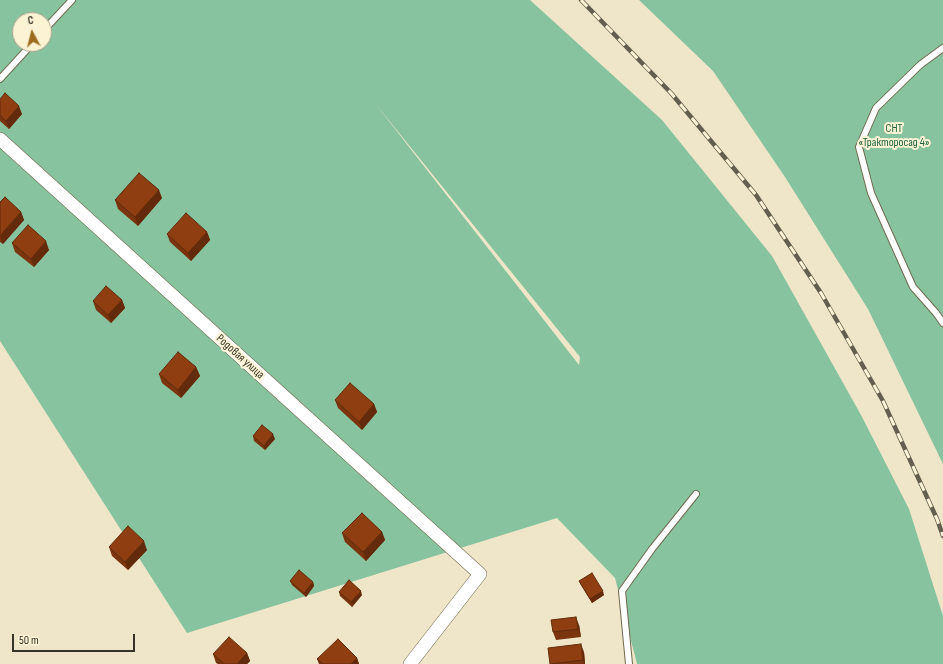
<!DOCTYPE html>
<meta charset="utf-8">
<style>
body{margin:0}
#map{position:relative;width:943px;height:664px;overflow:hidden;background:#efe6c9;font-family:"Sofia Sans Condensed",sans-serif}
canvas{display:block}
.north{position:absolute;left:12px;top:12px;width:40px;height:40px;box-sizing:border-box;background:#fcf3d5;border:1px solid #ada68f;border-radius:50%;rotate:353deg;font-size:11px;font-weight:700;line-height:16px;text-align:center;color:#363327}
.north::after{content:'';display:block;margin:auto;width:14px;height:18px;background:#9d6d20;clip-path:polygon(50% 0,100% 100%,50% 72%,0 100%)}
.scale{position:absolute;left:12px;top:634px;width:123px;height:18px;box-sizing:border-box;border:2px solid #363327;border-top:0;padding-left:5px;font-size:12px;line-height:14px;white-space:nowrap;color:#363327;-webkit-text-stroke:3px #fcf3d5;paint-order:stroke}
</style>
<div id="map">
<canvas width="943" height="664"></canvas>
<div class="north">С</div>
<div class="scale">50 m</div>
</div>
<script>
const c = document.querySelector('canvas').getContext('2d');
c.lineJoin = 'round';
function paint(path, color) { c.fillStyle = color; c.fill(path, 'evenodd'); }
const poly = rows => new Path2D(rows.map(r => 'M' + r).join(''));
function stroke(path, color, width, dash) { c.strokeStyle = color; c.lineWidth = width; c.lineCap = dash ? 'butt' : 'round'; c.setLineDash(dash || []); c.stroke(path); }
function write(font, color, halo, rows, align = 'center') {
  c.font = font + ' "Sofia Sans Condensed",sans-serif'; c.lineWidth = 4; c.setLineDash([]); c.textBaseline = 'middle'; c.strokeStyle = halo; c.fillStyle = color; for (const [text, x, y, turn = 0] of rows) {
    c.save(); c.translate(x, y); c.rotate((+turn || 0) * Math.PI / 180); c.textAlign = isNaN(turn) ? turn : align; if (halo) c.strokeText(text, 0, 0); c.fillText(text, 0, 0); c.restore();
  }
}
const green = poly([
 [0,0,530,0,662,120,772,256,861,415,909,509,943,616,943,664,637,664,615,578,557,518,187,633,0,341],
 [20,20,44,20,44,44,20,44],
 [374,102,580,357,579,365],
 [639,0,943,0,943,464,868,309,785,177,713,71]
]);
const service = poly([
 [44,30,72,0],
 [943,48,920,65,876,108,859,147,871,193,913,287,936,313,943,323],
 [0,79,32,44],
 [629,664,622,591,652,549,696,494]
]);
const minor = poly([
 [0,139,480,574,410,664]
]);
const rail = poly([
 [581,0,671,93,756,195,821,293,883,401,937,519,943,536]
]);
const wall = poly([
 [0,99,22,114,9,129,0,121],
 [162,198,138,226,118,209,115,200],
 [0,202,21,212,24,220,3,244,0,242],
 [207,232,210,240,191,261,170,242,167,234],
 [12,243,49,250,34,267,15,252],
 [122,300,125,308,111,323,96,310,93,301],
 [196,367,200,376,181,398,162,383,159,374],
 [335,400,374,404,377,412,362,430,338,408],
 [253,436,275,439,265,450,254,441],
 [382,532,385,540,366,561,345,542,342,533],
 [109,547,147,550,128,570,112,556],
 [290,581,313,582,314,586,306,597,292,585],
 [579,581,604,595,592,603,581,585],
 [339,592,362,595,352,607,340,596],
 [579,625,581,637,556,640,553,632],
 [584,652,585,664,550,664],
 [247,653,250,661,247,664,218,664,216,663,213,654],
 [357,658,359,664,319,664,317,659]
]);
const shadedWall = poly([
 [19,106,22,114,9,129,6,121],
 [159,190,162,198,138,226,135,217],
 [21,212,24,220,3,244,0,236],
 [207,232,210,240,191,261,188,253],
 [46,241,49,250,34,267,31,259],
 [122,300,125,308,111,323,108,315],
 [196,367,200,376,181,398,178,390],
 [374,404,377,412,362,430,359,422],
 [273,434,275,439,265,450,264,446],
 [382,532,385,540,366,561,363,552],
 [144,541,147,550,128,570,125,562],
 [313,582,314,586,306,597,304,593],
 [361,591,362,595,352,607,351,602],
 [603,591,604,595,592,603,590,599],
 [576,617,579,625,581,637,578,629],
 [581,644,584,652,585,664,584,664,583,660],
 [247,653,250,661,247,664,237,664],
 [357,658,359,664,351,664]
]);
const building = poly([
 [5,93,19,106,6,121,0,115,0,99,5,93],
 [139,173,159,190,135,217,115,200,139,173],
 [5,197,21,212,0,236,0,202,5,197],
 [186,213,207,232,188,253,167,234,186,213],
 [28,225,46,241,31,259,12,243,28,225],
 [106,286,122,300,108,315,93,301,106,286],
 [178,352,196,367,178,390,159,374,178,352],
 [350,383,374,404,359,422,335,400,350,383],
 [262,425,273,434,264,446,253,436,262,425],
 [362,513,382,532,363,552,342,533,362,513],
 [128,526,144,541,125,562,109,547,128,526],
 [299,570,313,582,304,593,290,581,299,570],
 [592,573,603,591,590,599,579,581,592,573],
 [349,580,361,591,351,602,339,592,349,580],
 [576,617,578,629,553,632,551,620,576,617],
 [229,637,247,653,237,664,224,664,213,654,229,637],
 [338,639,357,658,351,664,323,664,317,659,338,639],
 [581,644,583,660,550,664,548,648,581,644]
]);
const parkNames = [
 ["СНТ",894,129],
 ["«Тракторосад 4»",894,143]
];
const streetNames = [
 ["Родовая улица",240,357,42]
];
paint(green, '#86c39e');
stroke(service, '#726a50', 8);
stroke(minor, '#726a50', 14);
stroke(service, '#fff', 6);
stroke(minor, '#fff', 13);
stroke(rail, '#635e4e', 4.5);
stroke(rail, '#fcf3d5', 3, [9]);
paint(wall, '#7a350e');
paint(shadedWall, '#632b0b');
paint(building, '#8e3e10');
stroke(building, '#632b0b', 1);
write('12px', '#1f6541', '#fcf3d5', parkNames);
write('12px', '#363327', '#fcf3d5', streetNames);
</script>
